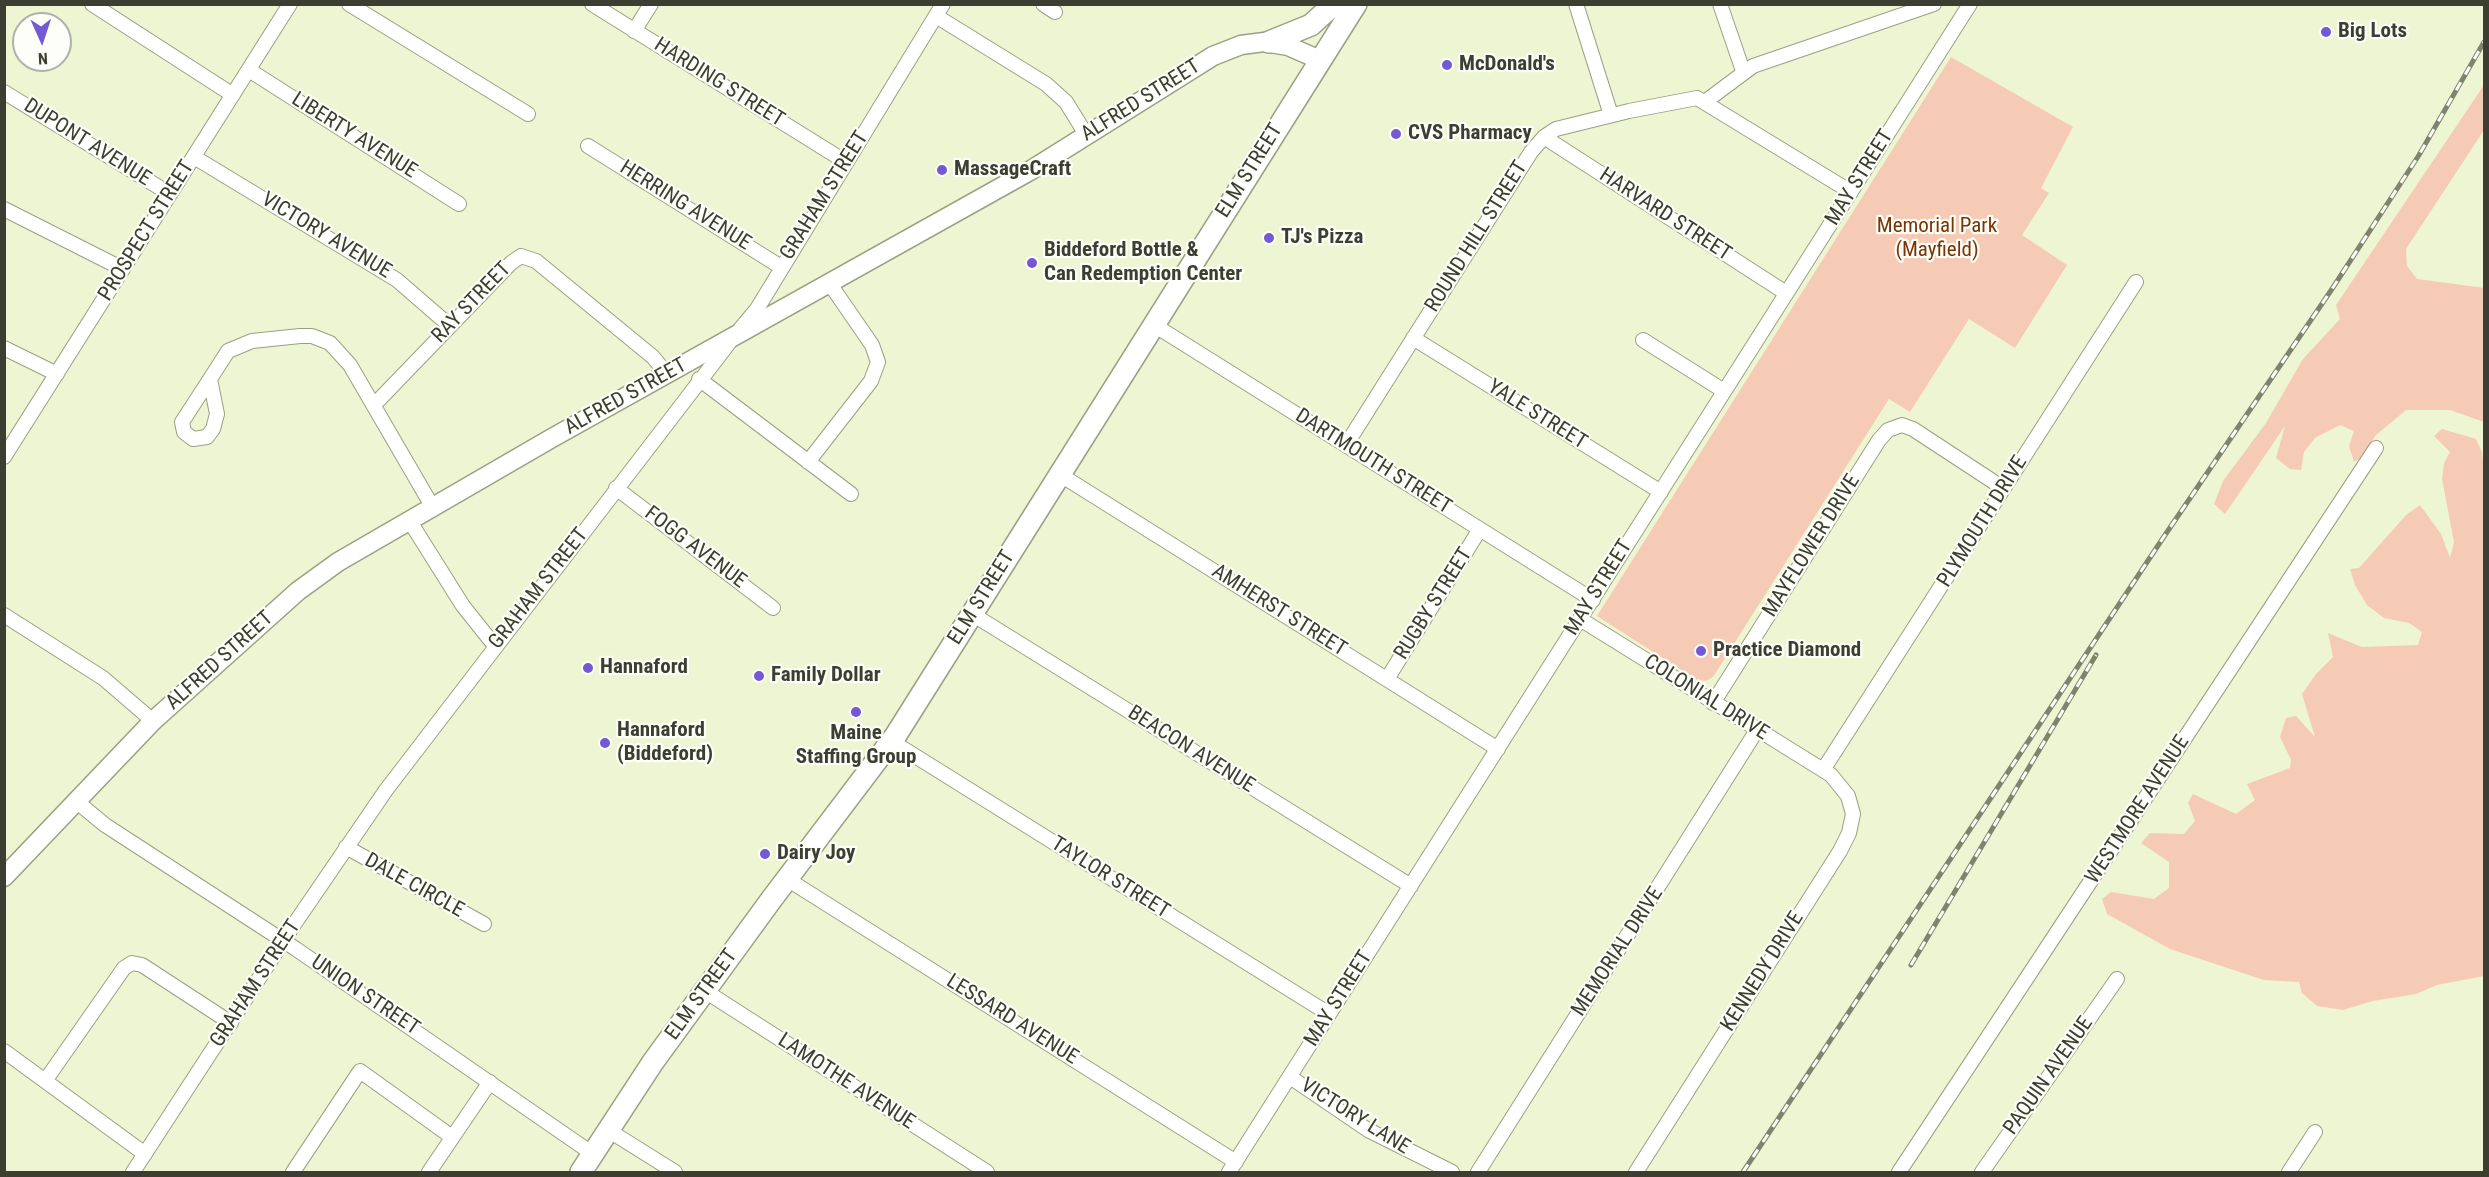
<!DOCTYPE html>
<style>
body{margin:0}
#map{position:relative;width:2489px;height:1177px;overflow:hidden;background:#edf5d3;font-family:"Roboto Condensed",sans-serif}
canvas{display:block}
.frame{position:absolute;inset:0;border:6px solid #3b3e31;pointer-events:none}
.north{position:absolute;left:12px;top:12px;width:60px;height:60px;box-sizing:border-box;background:#fdfef8;border:2px solid #afb1a8;border-radius:50%;rotate:177deg;font-size:16px;font-weight:700;line-height:24px;text-align:center;color:#3b3e31}
.north::after{content:'';display:block;margin:auto;width:21px;height:27px;background:#7359d3;clip-path:polygon(50% 0,100% 100%,50% 72%,0 100%)}
</style>
<div id="map">
<canvas width="2489" height="1177"></canvas>
<div class="frame"></div>
<div class="north">N</div>
</div>
<script>
const c = document.querySelector('canvas').getContext('2d');
c.lineJoin = 'round';
function paint(path, color) { c.fillStyle = color; c.fill(path, 'evenodd'); }
const poly = rows => new Path2D(rows.map(r => 'M' + r).join(''));
function stroke(path, color, width, dash) { c.strokeStyle = color; c.lineWidth = width; c.lineCap = dash ? 'butt' : 'round'; c.setLineDash(dash || []); c.stroke(path); }
function write(font, color, halo, rows, align = 'center') {
  c.font = font + ' "Roboto Condensed",sans-serif'; c.lineWidth = 4.5; c.setLineDash([]); c.textBaseline = 'middle'; c.strokeStyle = halo; c.fillStyle = color; for (const [text, x, y, turn = 0] of rows) {
    c.save(); c.translate(x, y); c.rotate((+turn || 0) * Math.PI / 180); c.textAlign = isNaN(turn) ? turn : align; if (halo) c.strokeText(text, 0, 0); c.fillText(text, 0, 0); c.restore();
  }
}
const green = poly([
 [1951,57,2073,127,2041,188,2049,193,2022,235,2067,265,2015,348,1969,319,1910,412,1889,399,1713,677,1706,681,1697,680,1597,616],
 [2484,85,2484,130,2406,249,2407,266,2417,279,2484,288,2484,422,2450,410,2406,410,2375,436,2365,455,2354,462,2349,446,2354,431,2340,425,2315,438,2304,452,2301,470,2290,469,2276,458,2285,426,2225,514,2214,504,2223,481,2266,423,2303,359,2340,319,2336,305],
 [2442,429,2476,439,2482,452,2484,471,2484,976,2437,985,2416,994,2373,1001,2343,1010,2317,1006,2302,993,2299,982,2264,980,2170,949,2107,914,2102,899,2111,892,2154,899,2169,888,2169,862,2141,843,2150,833,2184,834,2195,821,2188,803,2193,794,2236,814,2255,800,2247,784,2290,768,2291,760,2280,737,2286,718,2296,716,2315,737,2302,694,2316,674,2333,657,2328,633,2362,647,2418,645,2422,632,2409,623,2384,618,2367,605,2355,585,2350,569,2359,568,2406,515,2420,505,2441,534,2450,558,2454,542,2442,479,2444,463,2450,452,2434,436]
]);
const minor = poly([
 [92,4,233,95],
 [349,4,528,114],
 [592,4,846,162],
 [1043,4,1055,12],
 [1576,4,1611,115],
 [1720,4,1743,71],
 [936,16,1046,84,1066,102,1087,136],
 [634,31,651,4],
 [249,70,459,204],
 [4,92,170,194],
 [1706,101,1753,66,1934,4],
 [1544,137,1786,293],
 [588,146,781,267],
 [194,157,397,280,450,326],
 [4,209,123,269],
 [1154,325,1593,600],
 [741,328,757,309,943,4],
 [1413,338,1661,492],
 [1643,340,1724,391],
 [4,348,57,374],
 [210,379,182,422,184,432,193,439,207,437,213,429,217,414,210,379,228,351,252,341,300,336,312,336,330,343,350,365,432,506],
 [699,379,851,494],
 [374,405,511,263,521,256,536,261,653,357,667,374],
 [1346,445,1531,152,1544,137,1556,129,1629,111,1697,98,1851,192],
 [4,457,290,4],
 [808,462,871,381,878,362,872,345,830,284],
 [1059,474,1498,749],
 [616,488,773,608],
 [409,520,463,606,495,646],
 [972,614,1411,886],
 [4,615,103,678,153,721],
 [1580,619,1831,775,1848,796,1853,814,1849,833,1840,851,1636,1172],
 [1387,679,1480,529],
 [1713,703,1879,440,1888,430,1902,425,1913,429,2003,488],
 [891,741,1329,1014],
 [1823,770,2136,282],
 [76,801,105,825,296,949,593,1154],
 [346,847,484,924],
 [787,879,1236,1162],
 [705,991,987,1172],
 [4,1051,145,1154],
 [1290,1077,1368,1130,1452,1172],
 [45,1081,124,968,132,963,142,965,231,1023],
 [608,1130,675,1172],
 [133,1172,295,923,386,790,729,343],
 [293,1172,360,1071,452,1137],
 [429,1172,490,1082],
 [1229,1172,1970,4],
 [1478,1172,1757,730],
 [1899,1172,2376,448],
 [1982,1172,2117,979],
 [2289,1172,2315,1132]
]);
const secondary = poly([
 [4,877,153,721,298,591,338,562,552,438,1028,172,1213,56,1241,45,1264,42,1288,46,1320,60]
]);
const primary = poly([
 [1269,42,1311,25,1334,4],
 [581,1172,653,1062,771,900,896,735,1356,4]
]);
const rail = poly([
 [1911,965,2096,655],
 [1743,1172,2163,538,2332,289,2419,155,2484,42]
]);
const markers = [
 [2326,32,6,"#7359d3"],
 [1447,65,6,"#7359d3"],
 [1396,134,6,"#7359d3"],
 [942,170,6,"#7359d3"],
 [1269,238,6,"#7359d3"],
 [1032,263,6,"#7359d3"],
 [1701,651,6,"#7359d3"],
 [588,668,6,"#7359d3"],
 [759,676,6,"#7359d3"],
 [856,712,6,"#7359d3"],
 [605,743,6,"#7359d3"],
 [765,854,6,"#7359d3"]
];
const poiNames = [
 ["Big Lots",2338,32],
 ["McDonald's",1459,65],
 ["CVS Pharmacy",1408,134],
 ["MassageCraft",954,170],
 ["TJ's Pizza",1281,238],
 ["Biddeford Bottle &",1044,251],
 ["Can Redemption Center",1044,275],
 ["Practice Diamond",1713,651],
 ["Hannaford",600,668],
 ["Family Dollar",771,676],
 ["Hannaford",617,731],
 ["(Biddeford)",617,755],
 ["Maine",856,734,"center"],
 ["Staffing Group",856,758,"center"],
 ["Dairy Joy",777,854]
];
const streetNames = [
 ["HARDING STREET",719,83,32],
 ["ALFRED STREET",1141,101,-32],
 ["LIBERTY AVENUE",354,136,32],
 ["DUPONT AVENUE",87,143,32],
 ["ELM STREET",1250,171,-58],
 ["MAY STREET",1860,178,-58],
 ["GRAHAM STREET",825,196,-58],
 ["HERRING AVENUE",685,206,32],
 ["HARVARD STREET",1665,215,33],
 ["PROSPECT STREET",147,231,-58],
 ["VICTORY AVENUE",326,236,31],
 ["ROUND HILL STREET",1477,237,-58],
 ["RAY STREET",472,303,-46],
 ["ALFRED STREET",626,397,-29],
 ["YALE STREET",1537,415,32],
 ["DARTMOUTH STREET",1373,462,32],
 ["PLYMOUTH DRIVE",1983,522,-58],
 ["MAYFLOWER DRIVE",1812,546,-58],
 ["FOGG AVENUE",695,548,37],
 ["MAY STREET",1599,588,-58],
 ["GRAHAM STREET",539,589,-52],
 ["ELM STREET",982,598,-58],
 ["RUGBY STREET",1434,604,-58],
 ["AMHERST STREET",1279,611,32],
 ["ALFRED STREET",220,661,-42],
 ["COLONIAL DRIVE",1706,698,32],
 ["BEACON AVENUE",1191,750,32],
 ["WESTMORE AVENUE",2138,810,-57],
 ["TAYLOR STREET",1110,878,32],
 ["DALE CIRCLE",414,886,29],
 ["MEMORIAL DRIVE",1618,952,-57],
 ["KENNEDY DRIVE",1763,972,-58],
 ["GRAHAM STREET",256,984,-57],
 ["ELM STREET",702,995,-54],
 ["UNION STREET",365,996,34],
 ["MAY STREET",1339,999,-58],
 ["LESSARD AVENUE",1012,1020,32],
 ["PAQUIN AVENUE",2049,1076,-55],
 ["LAMOTHE AVENUE",846,1082,33],
 ["VICTORY LANE",1355,1117,32]
];
const parkNames = [
 ["Memorial Park",1937,227],
 ["(Mayfield)",1937,251]
];
paint(green, '#f6cbb5');
stroke(minor, '#9aa082', 16);
stroke(secondary, '#9aa082', 21);
stroke(primary, '#9aa082', 24);
stroke(minor, '#fff', 14);
stroke(secondary, '#fff', 18);
stroke(primary, '#fff', 21);
stroke(rail, '#7f846f', 5);
stroke(rail, '#fdfef8', 3, [9]);
for (const [x, y, r, color] of markers) { const dot = new Path2D(); dot.arc(x, y, r, 0, 2 * Math.PI); c.fillStyle = color; c.fill(dot); stroke(dot, '#fdfef8', 2); }
write('bold 21px', '#3b3e31', '#fdfef8', poiNames, 'left');
write('21px', '#3b3e31', '#fdfef8', streetNames);
write('21px', '#773505', '#fdfef8', parkNames);
</script>
